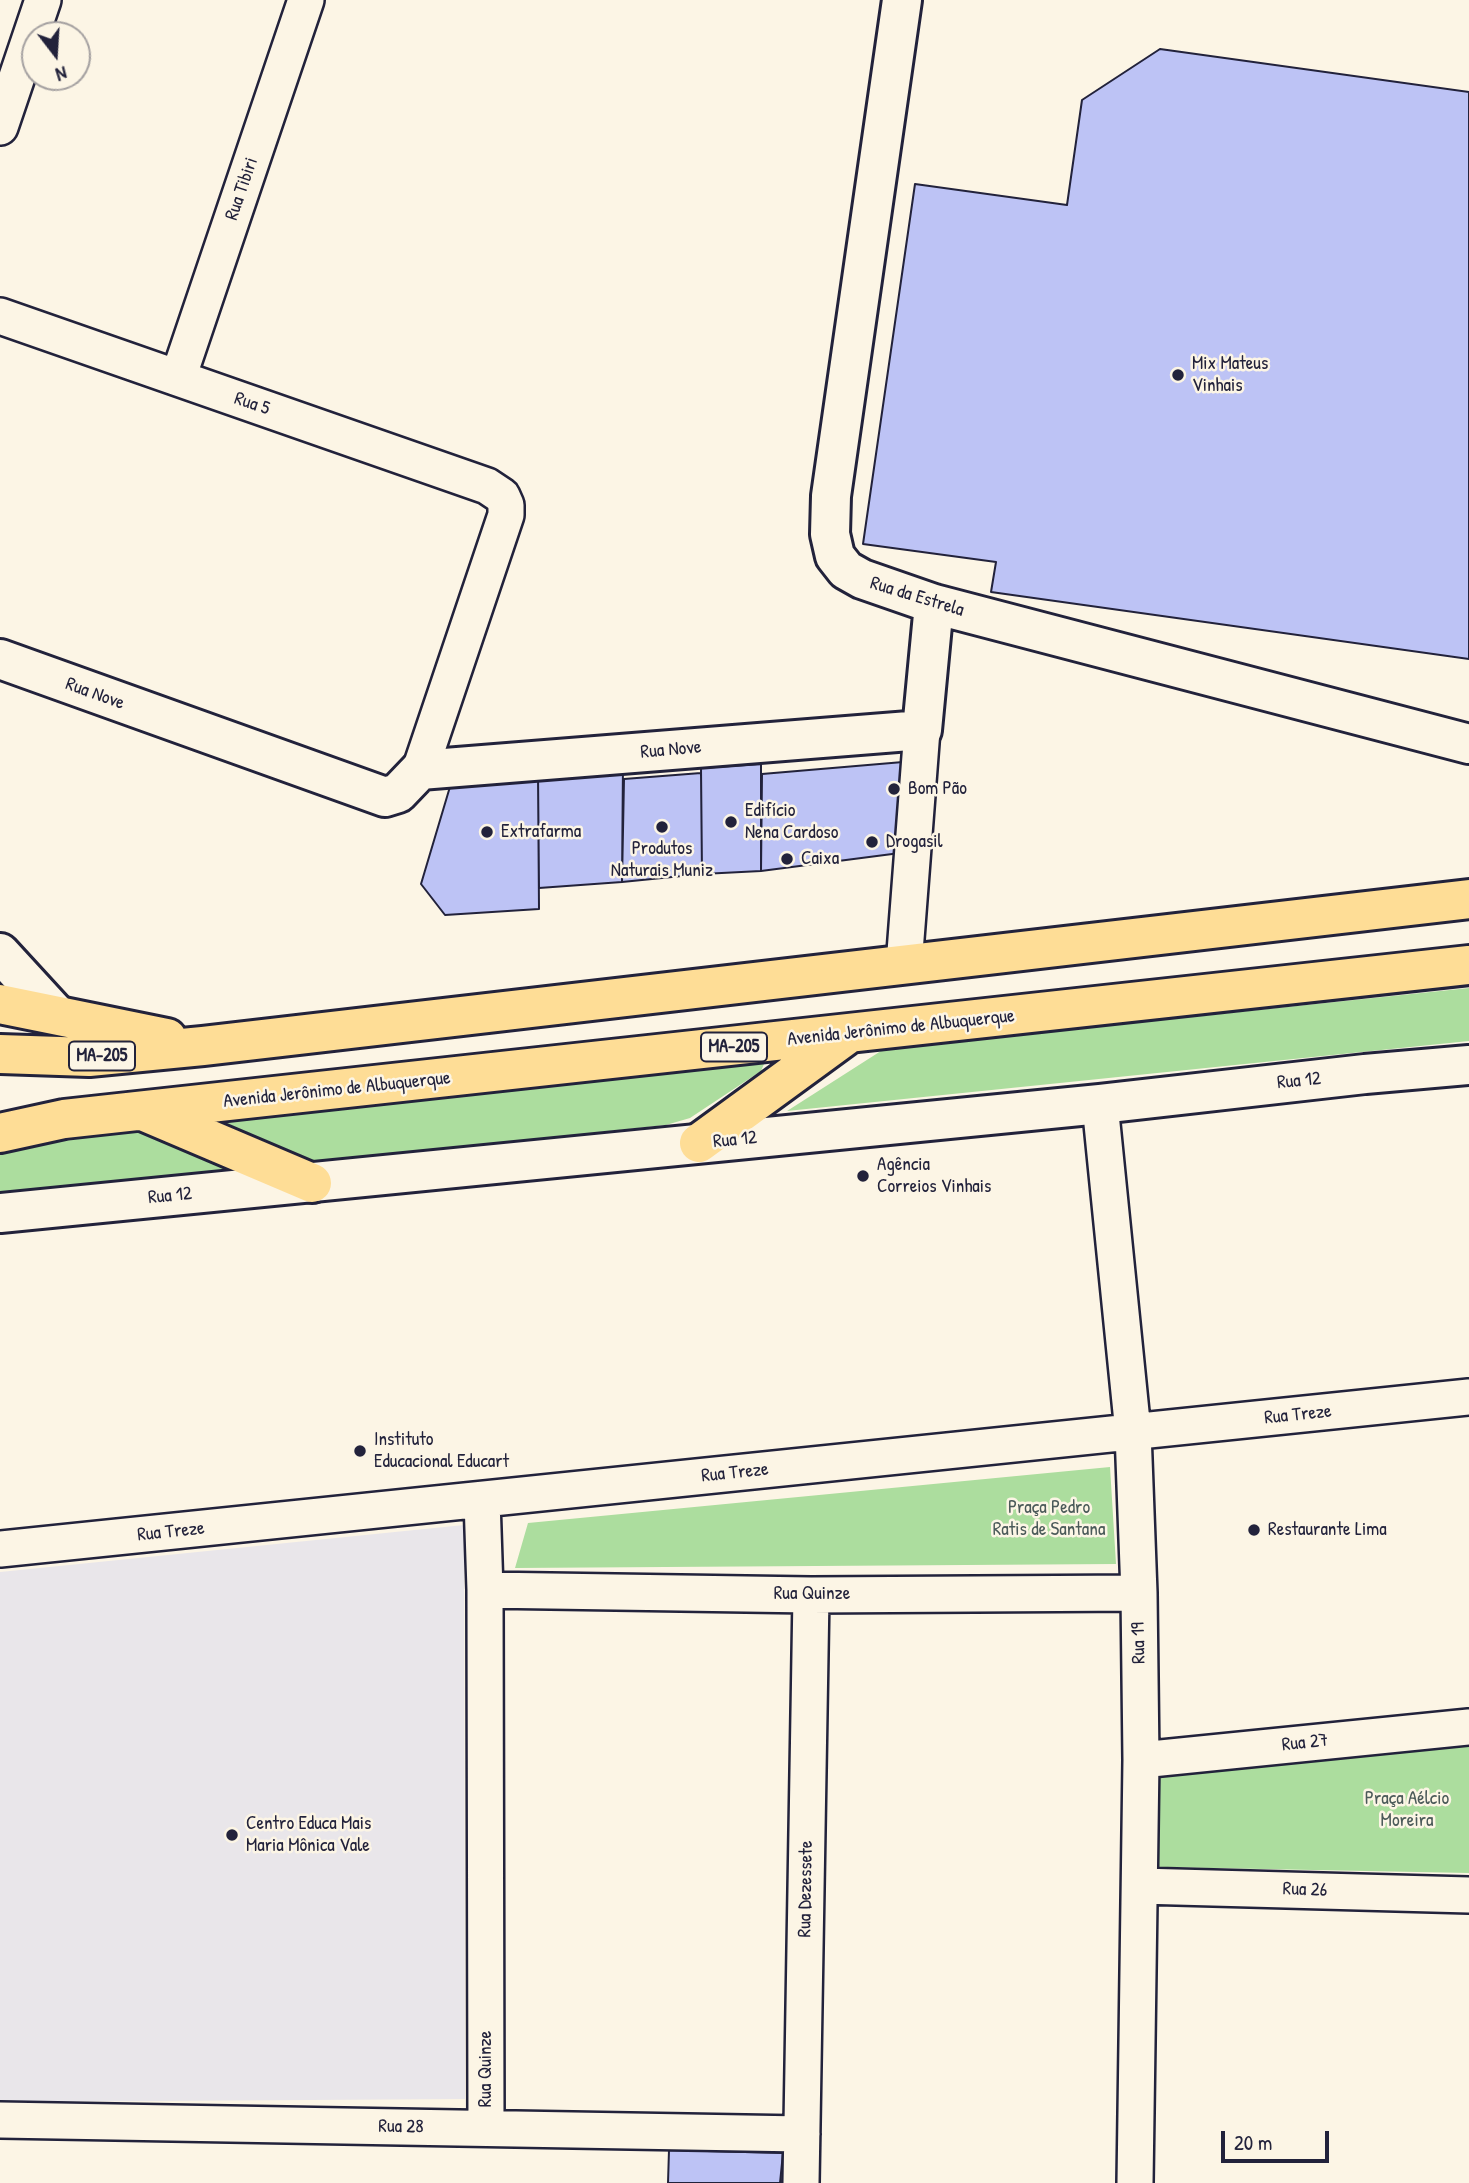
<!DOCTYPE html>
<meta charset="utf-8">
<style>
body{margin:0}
#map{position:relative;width:1469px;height:2183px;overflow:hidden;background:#fcf5e5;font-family:"Patrick Hand",sans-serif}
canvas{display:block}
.north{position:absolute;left:21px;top:21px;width:70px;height:70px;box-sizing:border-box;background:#fcf5e5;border:2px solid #a5a1a1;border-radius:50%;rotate:163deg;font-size:19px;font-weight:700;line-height:28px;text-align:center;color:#22223b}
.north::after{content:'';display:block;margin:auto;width:24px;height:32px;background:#22223b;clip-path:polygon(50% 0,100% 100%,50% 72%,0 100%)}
.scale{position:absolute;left:1221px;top:2131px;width:108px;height:32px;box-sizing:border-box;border:4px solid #22223b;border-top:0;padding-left:9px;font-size:21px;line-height:24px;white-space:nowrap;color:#22223b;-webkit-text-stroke:5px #fcf5e5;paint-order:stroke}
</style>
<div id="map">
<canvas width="1469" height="2183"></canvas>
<div class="north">N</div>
<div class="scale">20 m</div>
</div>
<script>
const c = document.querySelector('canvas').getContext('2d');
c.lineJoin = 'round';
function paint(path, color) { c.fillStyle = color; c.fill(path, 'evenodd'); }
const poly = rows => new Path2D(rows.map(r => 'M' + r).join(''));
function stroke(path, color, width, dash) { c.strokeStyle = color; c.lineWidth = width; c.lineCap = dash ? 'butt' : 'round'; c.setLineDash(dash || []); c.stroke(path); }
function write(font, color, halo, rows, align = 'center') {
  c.font = font + ' "Patrick Hand",sans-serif'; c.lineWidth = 5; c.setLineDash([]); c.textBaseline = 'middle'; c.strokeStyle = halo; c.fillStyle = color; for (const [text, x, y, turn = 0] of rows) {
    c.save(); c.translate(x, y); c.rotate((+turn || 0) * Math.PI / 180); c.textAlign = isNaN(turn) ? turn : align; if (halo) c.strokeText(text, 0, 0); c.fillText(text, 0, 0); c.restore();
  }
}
const built = poly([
 [464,1525,465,2099,0,2102,0,1572]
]);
const green = poly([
 [1469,988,1469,1041,787,1111,884,1049],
 [761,1060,764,1064,761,1071,690,1118,666,1125,323,1162,308,1161,222,1123,226,1120],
 [137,1130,153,1133,231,1167,229,1171,0,1195,0,1146],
 [1110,1467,1116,1564,515,1568,528,1523],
 [1469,1742,1469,1873,1158,1867,1154,1772]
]);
const building = poly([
 [1160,49,1469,92,1469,659,991,592,996,562,863,544,915,184,1067,205,1082,100,1160,49],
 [903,762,900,853,761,871,762,774,903,762],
 [623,764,622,882,539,888,538,774,623,764],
 [761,764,761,871,702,874,701,768,761,764],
 [701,773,702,874,622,882,624,779,701,773],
 [538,774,539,909,445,915,421,884,452,780,538,774],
 [669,2150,783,2153,780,2183,668,2183,669,2150]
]);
const minor = poly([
 [0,127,43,0],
 [0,316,487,486,502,496,506,505,506,515,420,770],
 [178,378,306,0],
 [904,965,922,730],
 [1100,1104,1133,1432,1139,1593,1141,1760,1135,2183],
 [482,1500,485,1590,486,2128],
 [0,1549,1469,1397],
 [485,1590,811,1595,1139,1593],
 [1141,1760,1469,1727],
 [1140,1886,1469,1895],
 [0,2120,802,2134],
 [801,2183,811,1595]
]);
const tertiary = poly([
 [902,0,831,496,830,534,835,556,846,570,862,579,934,604,1469,744],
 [0,659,385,797,398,793,420,770,922,730,934,604],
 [0,953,56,1014],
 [0,1213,1100,1104,1365,1074,1469,1065]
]);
const primary = poly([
 [0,1004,167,1038],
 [0,1054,89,1057,203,1046,1469,899],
 [145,1112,312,1183],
 [0,1133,64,1119,1469,965],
 [699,1143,847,1035]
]);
const markers = [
 [1178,375,7,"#22223b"],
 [894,789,7,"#22223b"],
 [731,822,7,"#22223b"],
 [662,827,7,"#22223b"],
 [487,832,7,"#22223b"],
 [872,842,7,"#22223b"],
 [787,859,7,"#22223b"],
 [863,1176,7,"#22223b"],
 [360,1451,7,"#22223b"],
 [1254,1530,7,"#22223b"],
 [232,1835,7,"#22223b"]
];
const shields = [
 [734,1047,66],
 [102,1056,66]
];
const shieldNames = [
 ["MA-205",734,1047],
 ["MA-205",102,1056]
];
const streetNames = [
 ["Rua Tibiri",242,189,-71],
 ["Rua 5",252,404,19],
 ["Rua da Estrela",917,597,17],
 ["Rua Nove",95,694,20],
 ["Rua Nove",671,750,-5],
 ["Avenida Jerônimo de Albuquerque",901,1028,-6],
 ["Rua 12",1299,1081,-6],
 ["Avenida Jerônimo de Albuquerque",337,1090,-6],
 ["Rua 12",735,1140,-6],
 ["Rua 12",170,1196,-6],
 ["Rua Treze",1298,1415,-6],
 ["Rua Treze",735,1473,-6],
 ["Rua Treze",171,1532,-6],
 ["Rua Quinze",812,1594],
 ["Rua 19",1139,1643,-91],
 ["Rua 27",1305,1743,-6],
 ["Rua Dezessete",806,1889,-89],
 ["Rua 26",1305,1890,2],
 ["Rua Quinze",486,2069,-90],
 ["Rua 28",401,2127,1]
];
const poiNames = [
 ["Mix Mateus",1192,364],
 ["Vinhais",1192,386],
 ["Bom Pão",908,789],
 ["Edifício",745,811],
 ["Nena Cardoso",745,833],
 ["Extrafarma",501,832],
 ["Drogasil",886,842],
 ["Produtos",662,849,"center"],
 ["Naturais Muniz",662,871,"center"],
 ["Caixa",801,859],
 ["Agência",877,1165],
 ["Correios Vinhais",877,1187],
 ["Instituto",374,1440],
 ["Educacional Educart",374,1462],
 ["Restaurante Lima",1268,1530],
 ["Centro Educa Mais",246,1824],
 ["Maria Mônica Vale",246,1846]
];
const parkNames = [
 ["Praça Pedro",1049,1508],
 ["Ratis de Santana",1049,1530],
 ["Praça Aélcio",1407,1799],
 ["Moreira",1407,1821]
];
paint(built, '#e9e6ea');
paint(green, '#acdd9e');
paint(building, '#bdc3f5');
stroke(building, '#22223b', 2);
stroke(minor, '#22223b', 40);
stroke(tertiary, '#22223b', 44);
stroke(primary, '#22223b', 44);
stroke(minor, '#fcf5e5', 35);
stroke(tertiary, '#fcf5e5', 38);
stroke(primary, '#fedd96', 38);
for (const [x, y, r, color] of markers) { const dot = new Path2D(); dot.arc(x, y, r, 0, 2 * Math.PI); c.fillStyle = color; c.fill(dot); stroke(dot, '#fcf5e5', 2.5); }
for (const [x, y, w] of shields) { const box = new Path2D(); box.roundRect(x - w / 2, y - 14.5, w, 29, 5); c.fillStyle = '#fcf5e5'; c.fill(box); stroke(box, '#22223b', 2); }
write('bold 18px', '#22223b', null, shieldNames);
write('19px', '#22223b', '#fcf5e5', streetNames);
write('19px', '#22223b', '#fcf5e5', poiNames, 'left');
write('19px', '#4b5a59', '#fcf5e5', parkNames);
</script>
